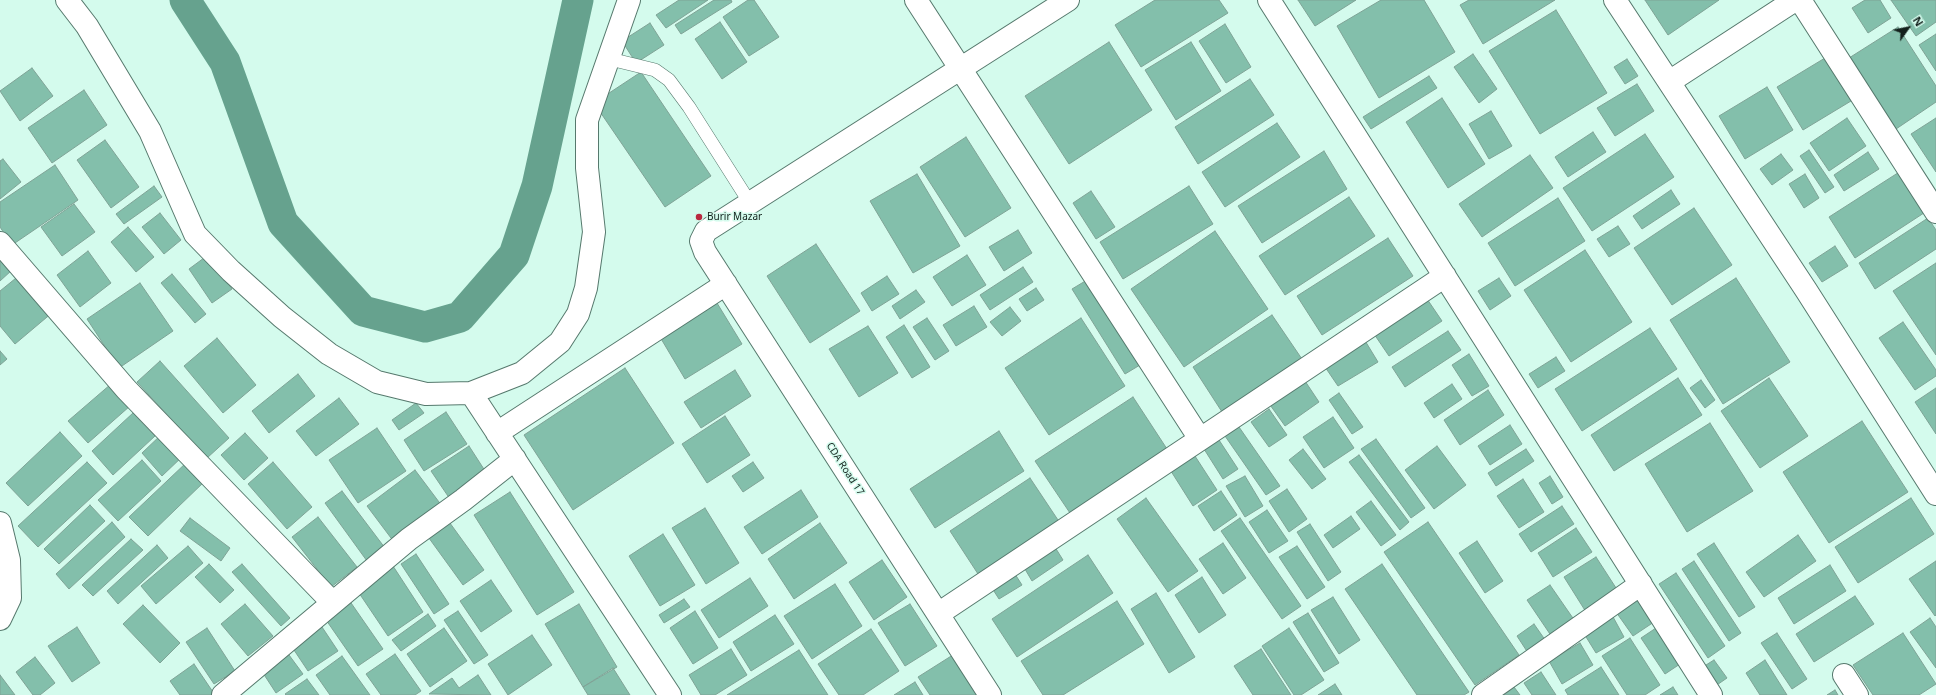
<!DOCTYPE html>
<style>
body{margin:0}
#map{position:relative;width:1936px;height:695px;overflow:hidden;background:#d4fbed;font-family:"Noto Sans",sans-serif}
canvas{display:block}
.north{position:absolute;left:1888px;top:8px;width:40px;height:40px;-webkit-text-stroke:3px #d4fbed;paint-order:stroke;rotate:57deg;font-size:11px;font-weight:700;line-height:16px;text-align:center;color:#13211c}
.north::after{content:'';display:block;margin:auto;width:14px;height:18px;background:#13211c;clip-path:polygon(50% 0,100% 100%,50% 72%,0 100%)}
</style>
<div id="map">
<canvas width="1936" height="695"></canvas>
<div class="north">N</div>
</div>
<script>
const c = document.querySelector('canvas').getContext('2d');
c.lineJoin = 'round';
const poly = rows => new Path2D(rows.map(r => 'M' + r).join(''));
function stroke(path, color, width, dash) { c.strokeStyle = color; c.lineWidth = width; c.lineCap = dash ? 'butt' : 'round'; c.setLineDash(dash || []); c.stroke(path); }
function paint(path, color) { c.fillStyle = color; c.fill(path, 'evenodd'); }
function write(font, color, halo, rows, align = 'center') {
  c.font = font + ' "Noto Sans",sans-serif'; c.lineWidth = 3; c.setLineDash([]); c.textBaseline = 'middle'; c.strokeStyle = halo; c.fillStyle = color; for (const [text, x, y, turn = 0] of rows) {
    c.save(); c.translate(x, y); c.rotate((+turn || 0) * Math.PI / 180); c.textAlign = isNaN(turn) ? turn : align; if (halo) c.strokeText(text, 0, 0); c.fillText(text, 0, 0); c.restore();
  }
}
const canal = poly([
 [185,0,225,62,283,223,363,311,425,327,460,317,514,255,537,186,578,0]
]);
const building = poly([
 [679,0,708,0,666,28,656,15,679,0],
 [714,0,731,0,732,2,681,34,675,25,714,0],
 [748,0,754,0,779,37,749,56,723,17,748,0],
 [1155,0,1219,0,1228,13,1141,67,1115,25,1155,0],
 [1298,0,1356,0,1315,26,1298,0],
 [1381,0,1424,0,1455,52,1379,98,1337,26,1381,0],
 [1469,0,1555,0,1483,44,1460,5,1469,0],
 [1645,0,1719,0,1668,35,1645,0],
 [1865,0,1880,0,1891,18,1868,33,1852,8,1865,0],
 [1891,0,1936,0,1936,22,1916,36,1891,0],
 [1556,10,1607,93,1540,134,1489,51,1556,10],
 [720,22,747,62,722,79,695,39,720,22],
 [650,23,664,45,636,63,622,41,650,23],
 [1225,24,1251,67,1226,83,1199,41,1225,24],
 [1898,27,1936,86,1936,102,1896,129,1849,58,1898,27],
 [1936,34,1936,71,1919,45,1936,34],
 [1109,42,1152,110,1069,164,1025,96,1109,42],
 [1191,42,1221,91,1176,120,1145,70,1191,42],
 [1473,54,1497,89,1479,103,1454,67,1473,54],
 [1825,58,1851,101,1803,130,1777,87,1825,58],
 [1627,59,1638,76,1625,84,1614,67,1627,59],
 [32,68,53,96,20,121,0,91,32,68],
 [641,72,711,176,665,207,594,103,641,72],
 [1429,76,1437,88,1371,129,1363,117,1429,76],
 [1250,79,1274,115,1198,164,1175,127,1250,79],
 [1637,84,1654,111,1615,136,1597,108,1637,84],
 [1767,87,1793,130,1745,159,1719,116,1767,87],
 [84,90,107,125,52,163,28,128,84,90],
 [1442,98,1485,164,1448,188,1406,122,1442,98],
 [1491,111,1512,146,1489,159,1469,124,1491,111],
 [1847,118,1866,146,1829,171,1810,143,1847,118],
 [1936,118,1936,172,1911,134,1936,118],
 [1277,123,1300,157,1225,207,1202,172,1277,123],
 [1593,132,1606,152,1568,177,1555,157,1593,132],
 [1645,134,1674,177,1592,231,1563,188,1645,134],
 [966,137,1011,208,965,237,920,167,966,137],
 [105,140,139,187,111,208,77,160,105,140],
 [1809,150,1834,187,1825,193,1800,156,1809,150],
 [1324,151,1347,189,1262,243,1238,206,1324,151],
 [1868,152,1879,169,1844,191,1834,175,1868,152],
 [1781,154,1793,170,1772,185,1760,169,1781,154],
 [1530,155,1553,188,1482,237,1459,204,1530,155],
 [3,159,21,182,0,199,0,161,3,159],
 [55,165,78,200,12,245,0,227,0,202,55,165],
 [1904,169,1930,209,1855,258,1829,217,1904,169],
 [917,174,960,246,913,273,870,201,917,174],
 [1805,174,1819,198,1804,208,1789,184,1805,174],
 [154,186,162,197,124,224,116,214,154,186],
 [1189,186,1213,224,1123,279,1100,242,1189,186],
 [1671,190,1680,204,1642,229,1633,216,1671,190],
 [1091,191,1115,227,1096,239,1073,203,1091,191],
 [1349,197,1375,236,1285,295,1259,256,1349,197],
 [1558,198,1585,241,1515,286,1488,243,1558,198],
 [74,204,95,232,62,256,41,227,74,204],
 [1694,208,1732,265,1672,305,1634,248,1694,208],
 [160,213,181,240,164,254,142,227,160,213],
 [1928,218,1936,230,1936,249,1875,289,1859,263,1928,218],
 [1618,226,1630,244,1609,257,1597,239,1618,226],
 [128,227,154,257,136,272,111,242,128,227],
 [1018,230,1032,253,1004,271,989,247,1018,230],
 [1215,231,1268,309,1184,367,1131,289,1215,231],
 [1388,238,1413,276,1322,335,1297,296,1388,238],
 [816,244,860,311,810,343,767,276,816,244],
 [1835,246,1848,266,1822,282,1809,263,1835,246],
 [1585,250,1632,322,1571,362,1524,290,1585,250],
 [88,251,111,283,80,307,57,275,88,251],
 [0,255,12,270,0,281,0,255],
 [208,255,232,289,212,303,189,269,208,255],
 [967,255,986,285,952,306,933,277,967,255],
 [1936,263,1936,355,1893,291,1936,263],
 [1023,267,1033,282,990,310,980,295,1023,267],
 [21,274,53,312,15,344,0,326,0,291,21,274],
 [172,274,206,314,195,323,161,283,172,274],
 [887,276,899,294,872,311,861,293,887,276],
 [1092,277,1145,362,1125,374,1072,289,1092,277],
 [1499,278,1511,296,1490,310,1478,291,1499,278],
 [1736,278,1790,362,1723,404,1670,320,1736,278],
 [140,283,173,331,119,368,87,319,140,283],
 [1036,288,1044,300,1027,311,1019,299,1036,288],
 [916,290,925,302,900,319,892,306,916,290],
 [1423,293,1442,321,1389,356,1370,328,1423,293],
 [717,303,742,344,685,379,660,337,717,303],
 [974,306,987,327,956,346,943,325,974,306],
 [1010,307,1021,321,1002,336,990,322,1010,307],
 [1272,315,1304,362,1224,415,1193,367,1272,315],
 [927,318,949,351,935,360,913,327,927,318],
 [1081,318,1125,386,1049,435,1005,368,1081,318],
 [1903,322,1936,370,1936,376,1915,390,1879,338,1903,322],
 [904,325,930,367,912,378,886,337,904,325],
 [868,326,898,373,859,397,829,349,868,326],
 [1650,328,1677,369,1582,431,1555,389,1650,328],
 [1448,331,1461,350,1405,387,1392,367,1448,331],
 [217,338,256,385,223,413,184,366,217,338],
 [1364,339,1378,362,1338,386,1323,364,1364,339],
 [0,351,7,359,0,365,0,351],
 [1469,354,1489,386,1472,396,1452,365,1469,354],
 [1556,357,1565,371,1538,388,1529,374,1556,357],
 [160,361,229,438,207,458,137,382,160,361],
 [625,368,674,443,573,510,524,435,625,368],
 [735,370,751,396,701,428,684,402,735,370],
 [298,374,315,396,269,433,252,411,298,374],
 [1303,378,1319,402,1285,426,1268,402,1303,378],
 [1678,378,1702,415,1614,471,1591,435,1678,378],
 [1769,378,1808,436,1760,468,1721,411,1769,378],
 [1701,380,1715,400,1705,408,1690,388,1701,380],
 [111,384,130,406,88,443,68,421,111,384],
 [1452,384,1462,399,1434,418,1424,403,1452,384],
 [1936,388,1936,434,1915,402,1936,388],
 [1488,390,1504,415,1460,445,1444,420,1488,390],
 [1339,393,1363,427,1352,434,1329,400,1339,393],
 [1133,397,1169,452,1072,516,1035,461,1133,397],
 [339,398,359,424,316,456,296,431,339,398],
 [416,403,424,413,399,430,392,420,416,403],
 [1269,409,1287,435,1269,447,1251,422,1269,409],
 [446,412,467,444,424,471,404,440,446,412],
 [133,413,155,436,113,475,92,451,133,413],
 [725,416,750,455,707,483,682,444,725,416],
 [1333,417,1354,448,1324,468,1303,437,1333,417],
 [1862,421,1908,492,1829,543,1783,472,1862,421],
 [1710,423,1753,491,1687,532,1645,464,1710,423],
 [1510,425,1522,444,1490,465,1478,446,1510,425],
 [1239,427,1280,486,1266,495,1225,436,1239,427],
 [377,428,406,471,358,503,329,460,377,428],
 [999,431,1024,471,935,528,910,489,999,431],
 [60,432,82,456,28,506,6,483,60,432],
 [163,433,184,455,162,476,142,453,163,433],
 [245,433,268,458,244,480,221,455,245,433],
 [1376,439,1425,508,1411,518,1361,449,1376,439],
 [1219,440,1238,469,1223,479,1204,449,1219,440],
 [469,446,489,477,452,502,431,471,469,446],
 [1437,446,1466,485,1434,509,1405,470,1437,446],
 [1303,449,1326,479,1312,489,1289,460,1303,449],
 [1526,449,1534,461,1496,486,1488,473,1526,449],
 [1193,453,1217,490,1193,506,1169,468,1193,453],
 [1359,455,1409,522,1400,530,1349,462,1359,455],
 [142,460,161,481,118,521,98,500,142,460],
 [87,462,107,483,38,547,18,526,87,462],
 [187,462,205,481,148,536,129,517,187,462],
 [273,462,312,507,287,529,248,484,273,462],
 [753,462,764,478,743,492,732,476,753,462],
 [415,470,442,506,394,542,367,506,415,470],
 [1245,476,1263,506,1245,517,1226,486,1245,476],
 [1550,476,1563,497,1552,504,1539,483,1550,476],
 [1030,478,1060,523,980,577,950,531,1030,478],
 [1523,479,1544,512,1519,528,1497,496,1523,479],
 [1287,489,1307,519,1289,532,1269,501,1287,489],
 [801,490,818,517,762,554,744,527,801,490],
 [342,491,385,548,367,561,325,503,342,491],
 [1221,491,1237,515,1214,531,1198,506,1221,491],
 [510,492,574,592,537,615,474,515,510,492],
 [1146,498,1198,571,1168,592,1117,519,1146,498],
 [1911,498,1934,534,1858,583,1835,547,1911,498],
 [1371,501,1396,535,1381,546,1356,512,1371,501],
 [90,505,105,521,59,564,44,549,90,505],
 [1562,506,1574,524,1531,552,1519,534,1562,506],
 [705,508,739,563,706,584,672,528,705,508],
 [1267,510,1288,541,1269,553,1249,522,1267,510],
 [1351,516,1360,529,1333,548,1324,535,1351,516],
 [318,517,357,567,331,587,292,537,318,517],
 [190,518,230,548,221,561,180,531,190,518],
 [1240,518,1301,606,1282,619,1221,531,1240,518],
 [447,519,484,570,463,585,426,534,447,519],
 [112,522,125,537,69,589,56,574,112,522],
 [1428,522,1519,655,1475,685,1384,552,1428,522],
 [820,523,847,563,794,599,768,559,820,523],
 [1310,524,1341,572,1328,581,1297,532,1310,524],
 [1576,528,1592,552,1553,577,1538,553,1576,528],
 [663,534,695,585,660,606,629,556,663,534],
 [1798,535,1816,561,1764,597,1746,572,1798,535],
 [131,539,143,550,93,596,82,585,131,539],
 [1477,541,1503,581,1485,593,1459,553,1477,541],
 [1223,543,1246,578,1223,594,1199,559,1223,543],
 [1714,543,1755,607,1739,617,1697,554,1714,543],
 [1053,544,1063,560,1032,581,1022,564,1053,544],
 [157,545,168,558,118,604,107,591,157,545],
 [188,546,203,563,156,604,141,586,188,546],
 [1297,546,1325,587,1307,599,1279,557,1297,546],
 [416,554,449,604,434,614,401,564,416,554],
 [1088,555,1113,593,1017,657,992,619,1088,555],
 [1596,557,1618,591,1586,612,1564,577,1596,557],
 [882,560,907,597,874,620,849,582,882,560],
 [1694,561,1741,633,1729,641,1682,569,1694,561],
 [1936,561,1936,615,1935,616,1909,579,1936,561],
 [209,564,234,590,220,603,195,577,209,564],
 [242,564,290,618,281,626,232,572,242,564],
 [1382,564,1469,692,1464,695,1417,695,1345,589,1382,564],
 [1830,565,1846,591,1794,624,1778,598,1830,565],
 [393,566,423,612,388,636,357,590,393,566],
 [1013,571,1022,585,999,599,990,585,1013,571],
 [1676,573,1725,646,1708,658,1659,584,1676,573],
 [1202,577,1226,615,1199,633,1175,595,1202,577],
 [750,578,768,606,719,638,701,610,750,578],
 [491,580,512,611,481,632,460,601,491,580],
 [835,584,862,626,812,659,784,616,835,584],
 [1550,585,1577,624,1554,640,1527,600,1550,585],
 [1156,593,1195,657,1169,673,1131,609,1156,593],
 [1643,594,1660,618,1633,636,1616,612,1643,594],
 [1855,596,1874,624,1814,662,1796,634,1855,596],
 [1333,597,1360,640,1339,654,1311,610,1333,597],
 [684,599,690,607,664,623,659,615,684,599],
 [349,600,383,649,358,666,324,617,349,600],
 [1117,601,1144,644,1063,695,1043,695,1021,661,1117,601],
 [245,604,273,636,248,656,221,624,245,604],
 [579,604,617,667,583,687,545,624,579,604],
 [910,604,937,646,905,666,878,623,910,604],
 [143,605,180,643,160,663,123,624,143,605],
 [458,611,488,655,474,664,444,620,458,611],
 [695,611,718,648,693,664,670,628,695,611],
 [1308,613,1339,663,1324,672,1293,622,1308,613],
 [428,614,436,626,401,651,392,640,428,614],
 [775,615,794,644,751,671,733,642,775,615],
 [1612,615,1624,637,1596,653,1583,632,1612,615],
 [1930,618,1936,627,1936,668,1910,632,1930,618],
 [1534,624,1548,644,1530,656,1517,636,1534,624],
 [1662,624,1686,660,1665,674,1641,638,1662,624],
 [77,627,100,663,72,682,48,646,77,627],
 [322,627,338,651,308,671,292,647,322,627],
 [207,628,235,671,214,684,186,642,207,628],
 [444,628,467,661,430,687,407,654,444,628],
 [1289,628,1324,680,1301,695,1294,695,1262,646,1289,628],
 [871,629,899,671,863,695,839,695,818,664,871,629],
 [1777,633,1807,679,1792,689,1761,643,1777,633],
 [1903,633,1936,684,1919,695,1873,695,1853,665,1903,633],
 [532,635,552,665,508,695,488,664,532,635],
 [1630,638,1660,685,1645,695,1627,695,1602,656,1630,638],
 [1580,643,1593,665,1562,684,1549,661,1580,643],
 [731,649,747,675,715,695,701,695,689,675,731,649],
 [1261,649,1291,695,1253,695,1234,666,1261,649],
 [799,650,828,695,727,695,799,650],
 [956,653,982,695,930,695,918,677,956,653],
 [395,654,421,691,415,695,381,695,366,674,395,654],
 [289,655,303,674,276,693,263,673,289,655],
 [342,656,370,695,330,695,316,675,342,656],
 [35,657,55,683,40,695,33,695,16,672,35,657],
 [1714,660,1727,678,1711,689,1698,670,1714,660],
 [1765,660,1787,695,1760,695,1746,673,1765,660],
 [194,664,215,695,180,695,170,681,194,664],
 [1601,667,1619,695,1568,695,1565,690,1601,667],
 [613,668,630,695,588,695,583,687,613,668],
 [1541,672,1556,695,1532,695,1524,683,1541,672],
 [0,675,15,695,0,695,0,675],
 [478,675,491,695,429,694,452,678,459,688,478,675],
 [307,679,319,695,286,695,285,694,307,679],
 [915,682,923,695,894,695,915,682],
 [1335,684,1342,695,1318,695,1335,684],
 [1514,687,1520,695,1504,695,1514,687],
 [1673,687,1678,695,1660,695,1673,687],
 [1835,690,1838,695,1827,695,1835,690]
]);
const service = poly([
 [610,59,655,70,669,80,689,107,750,203]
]);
const minor = poly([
 [67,0,87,26,150,131,195,234,231,271,282,317,329,354,377,382,426,394,471,393,522,373,560,342,578,314,586,288,594,232,587,168,587,120,629,0],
 [916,0,1200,439],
 [1269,0,1711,695],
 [1615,0,1806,290,1936,494],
 [1800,0,1936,212],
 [1669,82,1795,0],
 [0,243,126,389,332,602],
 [471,393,670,695],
 [497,433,726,284],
 [0,523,9,560,10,598,0,619],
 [938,614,1445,276],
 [1844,675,1857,695],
 [223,695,409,539,463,500,515,459],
 [990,695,705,252,701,241,706,231,1068,0],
 [1483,695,1641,584]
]);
const markers = [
 [699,217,4,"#b9283f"]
];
const poiNames = [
 ["Burir Mazar",707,217]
];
const streetNames = [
 ["CDA Road 17",845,469,57]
];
stroke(canal, '#66a28e', 31);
paint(building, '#83bfab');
stroke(building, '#7fa396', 1);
stroke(service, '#56796d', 14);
stroke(minor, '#56796d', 24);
stroke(service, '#fff', 13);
stroke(minor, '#fff', 22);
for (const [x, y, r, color] of markers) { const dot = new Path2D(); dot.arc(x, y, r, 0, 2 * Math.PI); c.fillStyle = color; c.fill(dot); stroke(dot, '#d4fbed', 1.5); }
write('10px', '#13211c', '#d4fbed', poiNames, 'left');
write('10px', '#13211c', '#d4fbed', streetNames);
</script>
